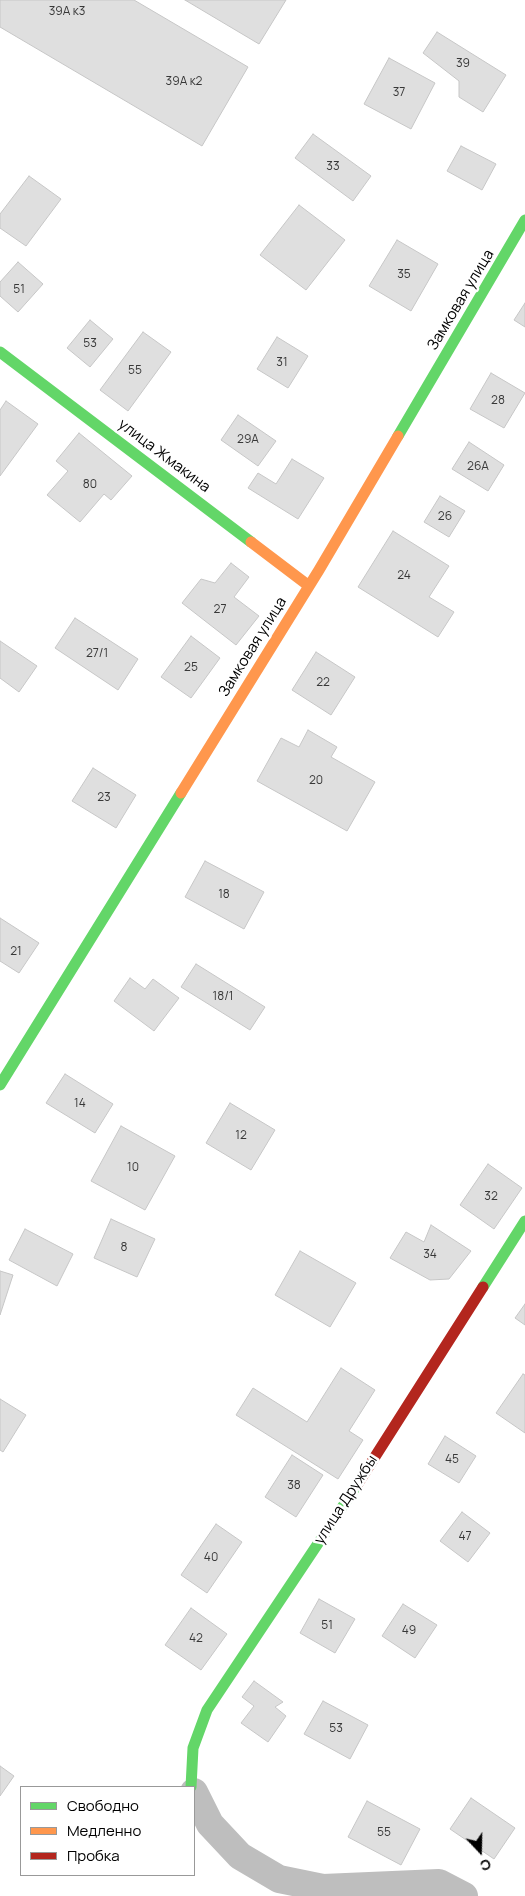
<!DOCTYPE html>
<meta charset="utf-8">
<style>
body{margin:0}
#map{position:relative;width:525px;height:1896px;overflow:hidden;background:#fff;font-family:Manrope,sans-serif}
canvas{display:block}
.legend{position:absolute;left:20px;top:1786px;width:175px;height:90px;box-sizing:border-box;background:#fff;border:1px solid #999;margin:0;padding:6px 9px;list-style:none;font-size:15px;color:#000}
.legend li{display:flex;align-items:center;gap:10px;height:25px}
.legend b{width:25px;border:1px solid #999}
.north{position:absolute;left:455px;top:1826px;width:50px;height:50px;-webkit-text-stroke:4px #fff;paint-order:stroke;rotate:159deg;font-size:14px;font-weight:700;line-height:20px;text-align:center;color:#000}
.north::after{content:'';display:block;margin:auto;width:18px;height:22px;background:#000;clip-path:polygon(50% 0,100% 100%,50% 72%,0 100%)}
</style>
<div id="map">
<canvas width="525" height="1896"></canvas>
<ul class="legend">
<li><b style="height:6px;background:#63d668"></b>Свободно</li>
<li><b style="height:6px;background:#ff974d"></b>Медленно</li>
<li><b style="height:6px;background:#b3261e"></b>Пробка</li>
</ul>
<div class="north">С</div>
</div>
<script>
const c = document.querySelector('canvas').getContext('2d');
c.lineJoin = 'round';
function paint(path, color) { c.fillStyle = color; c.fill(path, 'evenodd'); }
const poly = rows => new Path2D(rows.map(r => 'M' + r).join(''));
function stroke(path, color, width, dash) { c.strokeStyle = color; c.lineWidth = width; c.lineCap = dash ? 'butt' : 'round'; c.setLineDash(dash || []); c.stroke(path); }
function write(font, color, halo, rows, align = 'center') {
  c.font = font + ' Manrope,sans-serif'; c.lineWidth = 5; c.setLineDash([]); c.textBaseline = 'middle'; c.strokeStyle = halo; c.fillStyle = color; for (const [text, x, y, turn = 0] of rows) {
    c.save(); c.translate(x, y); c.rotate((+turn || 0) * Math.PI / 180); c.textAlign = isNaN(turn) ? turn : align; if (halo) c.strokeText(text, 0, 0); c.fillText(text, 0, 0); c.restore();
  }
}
const building = poly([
 [0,0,134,0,248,67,202,146,0,27,0,0],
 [185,0,286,0,259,44,185,0],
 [437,32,506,75,483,112,459,97,459,81,423,53,437,32],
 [389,58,435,83,411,129,364,104,389,58],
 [313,134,371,176,353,201,295,158,313,134],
 [461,146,496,164,482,190,447,171,461,146],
 [29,176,61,199,26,246,0,228,0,214,29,176],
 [299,205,345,240,306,290,260,255,299,205],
 [397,240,438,264,411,311,369,286,397,240],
 [18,262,43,284,18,312,0,296,0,282,18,262],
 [525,303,525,327,514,320,525,303],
 [90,320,113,339,90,367,67,348,90,320],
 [143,332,171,352,128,411,100,390,143,332],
 [277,337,308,356,288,388,257,369,277,337],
 [491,373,525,393,504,428,470,409,491,373],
 [6,401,38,424,0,476,0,410,6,401],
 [238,415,276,441,258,466,221,440,238,415],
 [79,433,132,476,111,500,104,494,80,522,47,495,68,471,56,461,79,433],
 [469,442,504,465,488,491,452,469,469,442],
 [292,459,324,478,298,519,248,488,258,473,276,484,292,459],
 [440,496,465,511,449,537,424,522,440,496],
 [393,531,449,566,429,597,454,612,438,637,358,587,393,531],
 [231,563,249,577,234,597,259,616,236,645,182,603,201,579,215,583,231,563],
 [75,618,138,659,118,690,55,648,75,618],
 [191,636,220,658,191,698,161,677,191,636],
 [0,641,37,666,19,692,0,678,0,641],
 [316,652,355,677,331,715,292,690,316,652],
 [308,730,337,747,331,757,375,782,347,831,257,781,281,738,299,747,308,730],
 [93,768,136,795,116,828,72,801,93,768],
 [205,861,264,892,244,929,185,897,205,861],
 [0,918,39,943,19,973,0,961,0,918],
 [196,964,265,1007,250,1030,181,987,196,964],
 [130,978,145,989,153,979,179,998,154,1031,114,1001,130,978],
 [65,1074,113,1104,95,1133,46,1103,65,1074],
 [230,1103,275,1130,251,1170,206,1143,230,1103],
 [121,1126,175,1156,145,1210,91,1181,121,1126],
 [488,1164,522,1188,494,1229,460,1205,488,1164],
 [111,1219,155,1239,137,1277,94,1258,111,1219],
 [431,1225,471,1251,449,1279,430,1280,390,1258,406,1232,424,1242,431,1225],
 [25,1229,73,1254,57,1286,9,1260,25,1229],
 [300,1251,356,1283,330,1327,275,1295,300,1251],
 [0,1271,13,1275,0,1315,0,1271],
 [525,1304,525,1325,515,1318,525,1304],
 [341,1368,375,1390,349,1431,363,1440,338,1479,236,1415,253,1388,307,1422,341,1368],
 [523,1374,525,1375,525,1433,496,1413,523,1374],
 [0,1399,26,1415,3,1452,0,1450,0,1399],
 [445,1436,476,1456,459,1483,428,1464,445,1436],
 [292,1455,323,1475,296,1517,265,1497,292,1455],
 [462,1512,490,1533,468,1562,440,1541,462,1512],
 [216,1524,242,1542,207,1593,181,1575,216,1524],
 [319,1599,355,1619,335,1653,300,1633,319,1599],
 [403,1604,437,1625,415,1658,382,1636,403,1604],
 [191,1608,227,1634,201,1670,165,1645,191,1608],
 [254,1681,283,1702,275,1707,286,1716,268,1742,241,1723,254,1706,242,1697,254,1681],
 [323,1701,368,1725,350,1759,304,1734,323,1701],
 [0,1766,14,1776,0,1796,0,1766],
 [471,1798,515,1828,494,1859,450,1829,471,1798],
 [367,1801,420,1829,401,1865,348,1837,367,1801]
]);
const street = poly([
 [194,1792,210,1824,240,1856,279,1879,323,1888,439,1883,464,1896]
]);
const fast = poly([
 [0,352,251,542],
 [398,436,525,220],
 [0,1085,181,793],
 [483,1287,525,1221],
 [191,1787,193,1748,207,1710,357,1485]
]);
const slow = poly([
 [251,542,309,586],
 [181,793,319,570,398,436]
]);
const jam = poly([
 [357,1485,483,1287]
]);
const numberNames = [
 ["39А к3",67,12],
 ["39",463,64],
 ["39А к2",184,82],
 ["37",399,93],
 ["33",333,167],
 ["35",404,275],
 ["51",19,290],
 ["53",90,344],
 ["31",282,363],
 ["55",135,371],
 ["28",498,401],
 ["29А",248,440],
 ["26А",478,467],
 ["80",90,485],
 ["26",445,517],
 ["24",404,576],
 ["27",220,610],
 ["27/1",97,654],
 ["25",191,668],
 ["22",323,683],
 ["20",316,781],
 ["23",104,798],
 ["18",224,895],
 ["21",16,952],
 ["18/1",223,997],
 ["14",80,1104],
 ["12",241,1136],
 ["10",133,1168],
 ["32",491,1197],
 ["8",124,1248],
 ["34",430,1255],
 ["45",452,1460],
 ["38",294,1486],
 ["47",465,1537],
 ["40",211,1558],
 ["51",327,1626],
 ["49",409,1631],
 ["42",196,1639],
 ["53",336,1729],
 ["55",384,1833]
];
const streetNames = [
 ["Замковая улица",461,300,-59],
 ["улица Жмакина",164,456,37],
 ["Замковая улица",253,647,-58],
 ["улица Дружбы",346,1500,-57]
];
paint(building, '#dfdfdf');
stroke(building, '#c7c7c7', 1);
stroke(street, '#bebebe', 28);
stroke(fast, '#63d668', 11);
stroke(slow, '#ff974d', 11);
stroke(jam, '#b3261e', 11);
write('12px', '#383838', null, numberNames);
write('15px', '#000', '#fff', streetNames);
</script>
